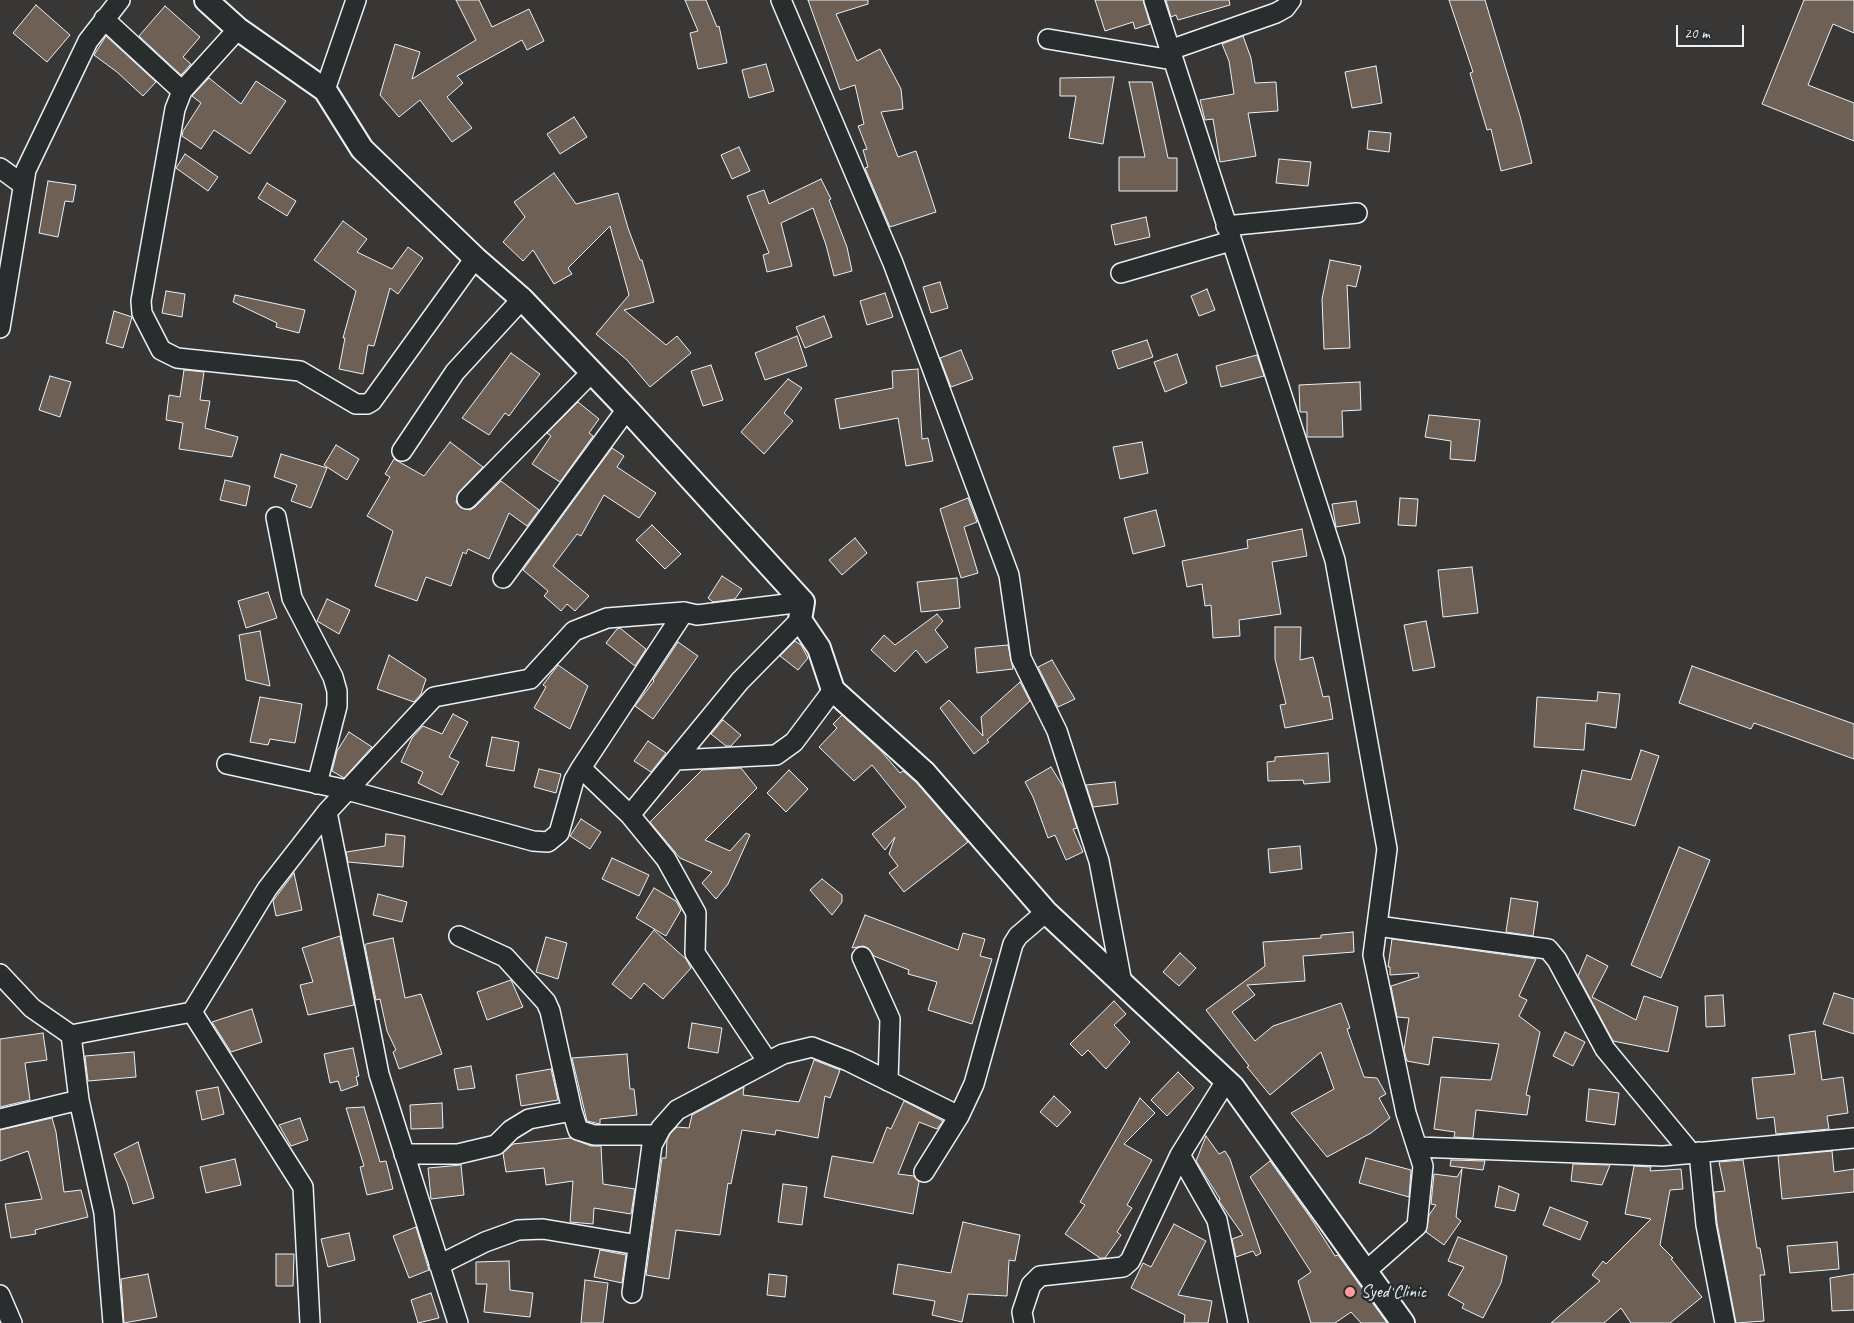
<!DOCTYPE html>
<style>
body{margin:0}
#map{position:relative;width:1854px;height:1323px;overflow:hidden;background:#383736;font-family:Caveat,sans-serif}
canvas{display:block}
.scale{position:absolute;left:1676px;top:25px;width:68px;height:22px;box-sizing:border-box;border:2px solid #e8f1f8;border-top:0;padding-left:6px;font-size:15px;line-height:18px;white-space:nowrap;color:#e8f1f8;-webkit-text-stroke:4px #2a2d2e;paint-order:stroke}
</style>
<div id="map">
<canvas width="1854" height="1323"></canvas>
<div class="scale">20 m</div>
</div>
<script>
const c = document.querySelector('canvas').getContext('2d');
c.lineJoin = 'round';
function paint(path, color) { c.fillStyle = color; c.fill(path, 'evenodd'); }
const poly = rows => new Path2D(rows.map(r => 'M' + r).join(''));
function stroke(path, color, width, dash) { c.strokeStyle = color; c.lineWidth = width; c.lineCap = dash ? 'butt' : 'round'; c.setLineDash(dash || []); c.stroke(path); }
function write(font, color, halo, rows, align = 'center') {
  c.font = font + ' Caveat,sans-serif'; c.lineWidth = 5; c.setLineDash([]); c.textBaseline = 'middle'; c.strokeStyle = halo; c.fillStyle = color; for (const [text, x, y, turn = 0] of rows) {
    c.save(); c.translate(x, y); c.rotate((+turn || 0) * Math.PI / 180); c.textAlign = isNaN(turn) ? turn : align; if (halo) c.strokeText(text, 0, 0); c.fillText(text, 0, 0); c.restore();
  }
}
const building = poly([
 [456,0,479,0,492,27,529,9,544,41,527,50,522,40,457,76,463,83,447,97,472,128,452,142,420,100,399,117,380,95,395,44,420,52,412,79,476,40,456,0],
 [685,0,706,0,717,27,719,26,727,63,698,69,690,33,698,31,685,0],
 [808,0,868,0,868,4,836,14,857,61,880,49,901,89,903,109,881,112,898,157,916,151,936,212,890,227,865,168,868,167,863,150,867,149,858,126,864,124,855,85,840,90,808,0],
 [1095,0,1143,0,1150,24,1135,29,1133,22,1105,31,1095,0],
 [1166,0,1229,0,1230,5,1178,20,1176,15,1171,17,1166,0],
 [1449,0,1485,0,1520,116,1532,163,1501,171,1491,129,1487,130,1470,73,1473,72,1449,0],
 [1804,0,1854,0,1854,33,1833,24,1808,85,1854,103,1854,141,1762,104,1804,0],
 [36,5,70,35,47,62,13,33,36,5],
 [165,6,200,37,183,57,191,64,181,75,139,36,165,6],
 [106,36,156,82,143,96,117,72,94,55,106,36],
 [1243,36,1251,58,1255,83,1276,82,1278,111,1248,113,1256,156,1220,162,1213,119,1205,120,1200,100,1234,94,1229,61,1222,44,1243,36],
 [766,64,774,91,749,98,742,70,766,64],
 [1376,66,1382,103,1352,108,1345,72,1376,66],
 [1114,77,1103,144,1069,138,1076,96,1060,96,1060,78,1114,77],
 [209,78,241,104,256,81,286,101,250,154,214,130,201,149,182,136,183,131,201,103,192,96,209,78],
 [1129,82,1152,82,1168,158,1177,158,1177,191,1119,191,1119,157,1145,157,1129,82],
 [574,117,587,137,560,154,547,134,574,117],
 [1369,131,1391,133,1389,152,1367,149,1369,131],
 [739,147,750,171,732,179,721,155,739,147],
 [185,154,218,177,208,191,176,168,185,154],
 [1279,159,1311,162,1308,186,1276,183,1279,159],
 [554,173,576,204,618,193,628,228,640,260,642,260,654,302,624,310,666,345,677,336,691,353,650,387,627,360,596,334,629,295,610,226,568,268,572,274,554,284,533,250,523,261,503,242,525,217,514,202,554,173],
 [821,179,831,199,829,200,847,247,852,271,834,276,826,245,813,208,781,223,792,266,767,272,763,255,769,253,747,196,764,190,769,204,821,179],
 [48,181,76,185,73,202,65,201,58,237,39,233,48,181],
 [267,183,296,201,287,216,258,198,267,183],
 [1146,217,1150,237,1115,245,1111,225,1146,217],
 [343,221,367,239,357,252,392,269,408,247,423,258,398,294,390,288,374,346,368,345,363,374,339,369,345,338,343,338,356,291,314,260,343,221],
 [1330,260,1361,266,1356,287,1347,285,1350,348,1324,349,1322,299,1330,260],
 [940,282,948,308,931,313,923,287,940,282],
 [1207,289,1215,310,1199,316,1191,296,1207,289],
 [166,291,185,294,182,317,162,313,166,291],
 [885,293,893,317,867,325,860,301,885,293],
 [235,295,305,310,299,333,276,327,277,323,233,302,235,295],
 [114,311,132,317,123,348,106,343,114,311],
 [824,316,832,337,805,348,796,327,824,316],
 [797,336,807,366,765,380,755,353,797,336],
 [1147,340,1153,357,1118,369,1112,351,1147,340],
 [961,350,973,379,951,387,940,358,961,350],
 [511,353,540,374,509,416,505,413,489,435,462,418,511,353],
 [1177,354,1187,383,1165,392,1154,362,1177,354],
 [1257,355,1264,376,1221,387,1216,366,1257,355],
 [711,365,723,400,703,406,691,371,711,365],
 [918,369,922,439,928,438,933,461,906,466,898,418,840,429,835,399,893,388,892,371,918,369],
 [184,370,204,372,200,400,210,401,205,428,238,437,232,457,179,449,183,423,166,420,169,395,180,397,184,370],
 [50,376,71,382,60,417,39,410,50,376],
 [788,379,802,388,784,413,793,421,764,454,741,432,788,379],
 [1360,382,1361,410,1342,411,1343,437,1307,437,1307,412,1300,412,1299,385,1360,382],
 [578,402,599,419,589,433,593,436,560,482,532,464,551,436,547,433,578,402],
 [1429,415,1480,420,1475,461,1450,459,1451,441,1425,437,1429,415],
 [450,442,483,467,459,492,456,502,460,507,470,510,475,507,501,481,539,510,527,526,509,513,489,559,468,549,466,554,463,552,451,586,426,577,417,601,375,586,393,531,367,516,390,477,385,474,394,459,424,476,450,442],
 [1142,442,1148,473,1120,479,1113,447,1142,442],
 [336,445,359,459,347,480,324,465,336,445],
 [612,448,624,456,617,467,656,493,639,518,604,495,581,536,577,534,553,566,589,596,575,611,567,604,561,611,544,596,548,591,523,570,612,448],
 [281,454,327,468,311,508,291,501,297,485,274,477,281,454],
 [225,480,250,486,246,506,220,500,225,480],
 [968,498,977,522,964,527,978,573,961,578,940,509,968,498],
 [1400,498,1418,499,1416,526,1398,525,1400,498],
 [1356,501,1360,523,1336,527,1332,504,1356,501],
 [1156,510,1165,546,1133,554,1124,518,1156,510],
 [652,525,681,554,665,569,636,540,652,525],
 [1302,529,1307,556,1272,562,1281,614,1239,620,1240,636,1213,638,1211,605,1205,606,1202,584,1187,587,1182,561,1248,548,1247,540,1302,529],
 [855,538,867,553,842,575,829,560,855,538],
 [1472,567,1478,613,1443,617,1438,570,1472,567],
 [722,576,742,589,735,599,713,602,708,598,722,576],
 [957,578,960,608,921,612,917,582,957,578],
 [268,592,277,618,246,628,238,601,268,592],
 [327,599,350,610,339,634,317,621,327,599],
 [937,614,943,621,935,630,948,647,926,663,916,650,895,672,871,650,884,635,895,645,937,614],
 [1426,621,1435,667,1413,671,1404,625,1426,621],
 [1275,627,1301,627,1300,660,1313,657,1323,697,1329,696,1333,719,1285,728,1280,705,1286,704,1275,659,1275,627],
 [620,628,646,649,635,666,606,643,617,629,620,628],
 [260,631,270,686,246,680,239,635,260,631],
 [795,641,801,645,808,658,798,670,780,656,795,641],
 [678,642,698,656,653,719,635,706,654,681,653,680,678,642],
 [1008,645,1013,669,977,673,975,648,1008,645],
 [389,655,426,679,421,694,414,702,377,689,389,655],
 [1052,660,1075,699,1058,707,1038,667,1052,660],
 [558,665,588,686,570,729,534,708,546,687,543,685,558,665],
 [1692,666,1854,724,1854,759,1754,723,1751,729,1679,703,1692,666],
 [1020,682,1030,701,987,740,989,742,974,754,940,708,949,700,983,736,981,717,1020,682],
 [1598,692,1620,694,1616,728,1586,723,1584,750,1534,747,1537,697,1597,701,1598,692],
 [260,697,302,704,295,743,270,739,268,745,250,742,260,697],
 [453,714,468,722,449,757,459,762,442,795,418,783,423,772,401,762,412,738,423,726,442,734,453,714],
 [842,715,881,751,900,773,903,771,916,782,968,842,904,892,889,873,898,866,889,854,895,837,885,850,872,834,906,807,872,765,854,781,819,747,837,728,833,724,842,715],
 [723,720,741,735,731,746,726,746,711,734,723,720],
 [349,732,372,747,344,778,332,771,337,751,349,732],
 [492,737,519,742,514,771,486,766,492,737],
 [648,741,666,753,651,772,634,761,648,741],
 [1641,750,1659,756,1635,826,1574,809,1582,770,1631,780,1641,750],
 [1328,753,1330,782,1304,784,1303,780,1268,781,1267,762,1275,761,1275,757,1328,753],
 [1051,767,1064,788,1077,828,1073,829,1083,852,1066,860,1055,835,1048,838,1033,797,1025,782,1051,767],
 [741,768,757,788,705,840,730,851,746,833,750,835,728,884,716,899,702,883,712,872,680,858,650,822,702,770,741,768],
 [539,769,561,774,556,793,534,787,539,769],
 [789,770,808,789,786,812,767,793,789,770],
 [1115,782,1118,804,1093,807,1086,785,1115,782],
 [581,819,601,832,590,849,570,836,581,819],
 [386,834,405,836,403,867,348,862,346,852,385,846,386,834],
 [1300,846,1302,869,1270,873,1268,849,1300,846],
 [1679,847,1710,860,1661,978,1631,965,1679,847],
 [612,858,649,875,639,896,602,879,612,858],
 [294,873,302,910,276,916,273,901,294,873],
 [822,879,842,895,842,902,832,915,810,890,822,879],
 [654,888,676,901,681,910,666,936,636,918,654,888],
 [378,894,407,902,402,922,373,915,378,894],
 [1511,898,1538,902,1533,936,1506,932,1511,898],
 [865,915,958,950,963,933,985,939,980,956,992,959,972,1024,928,1010,937,982,908,974,909,970,874,956,868,948,863,946,852,948,865,915],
 [654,930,686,959,691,968,663,999,644,983,631,999,612,984,654,930],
 [1353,932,1354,952,1303,956,1305,981,1247,985,1255,995,1232,1012,1255,1041,1273,1026,1341,1003,1350,1028,1347,1029,1364,1077,1377,1078,1386,1094,1379,1098,1390,1118,1371,1133,1327,1157,1291,1113,1334,1089,1321,1052,1270,1095,1247,1067,1249,1066,1206,1010,1265,966,1263,942,1321,938,1321,935,1353,932],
 [340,936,354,1005,308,1015,300,985,313,982,302,948,340,936],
 [546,937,567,943,558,979,536,972,546,937],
 [393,938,405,998,421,994,442,1054,399,1069,393,1052,396,1050,387,1031,380,999,376,1000,365,946,366,944,393,938],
 [1392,939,1536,959,1519,996,1527,1000,1519,1016,1540,1032,1526,1095,1530,1096,1527,1115,1476,1110,1473,1138,1454,1137,1455,1132,1434,1129,1441,1077,1491,1080,1499,1044,1433,1037,1429,1065,1407,1061,1404,1050,1409,1018,1397,1017,1391,986,1419,977,1418,973,1390,975,1390,967,1388,967,1392,939],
 [1180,953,1196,968,1179,986,1163,972,1180,953],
 [1587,955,1608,966,1592,997,1636,1020,1644,996,1678,1007,1668,1052,1613,1041,1578,976,1587,955],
 [511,980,523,1007,487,1020,477,992,511,980],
 [1834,993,1854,999,1854,1034,1823,1024,1834,993],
 [1723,995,1725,1026,1706,1027,1705,996,1723,995],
 [1114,1001,1126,1014,1114,1025,1130,1042,1106,1069,1088,1050,1082,1056,1070,1044,1114,1001],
 [252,1009,262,1042,231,1052,212,1022,252,1009],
 [692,1023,722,1028,718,1053,688,1048,692,1023],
 [1815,1031,1822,1080,1843,1077,1848,1113,1827,1116,1829,1129,1776,1134,1774,1117,1757,1119,1752,1078,1795,1074,1789,1035,1815,1031],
 [1565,1032,1585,1042,1573,1066,1553,1056,1565,1032],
 [43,1033,47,1060,25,1063,30,1100,0,1107,0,1039,43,1033],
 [353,1048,359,1076,356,1077,358,1085,341,1091,338,1081,330,1083,324,1054,353,1048],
 [134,1052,136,1077,88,1081,85,1056,134,1052],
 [627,1054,630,1089,634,1089,637,1115,600,1119,600,1124,587,1121,572,1058,627,1054],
 [814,1060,840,1070,830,1098,825,1096,818,1138,776,1130,775,1135,742,1130,731,1184,728,1183,720,1235,676,1230,669,1279,646,1275,662,1158,666,1158,667,1140,670,1134,677,1127,689,1128,692,1115,744,1087,743,1095,799,1102,814,1060],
 [471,1066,475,1088,458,1090,454,1069,471,1066],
 [551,1069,558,1100,521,1106,516,1075,551,1069],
 [1178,1072,1194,1088,1167,1116,1151,1100,1178,1072],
 [218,1087,224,1114,202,1120,196,1091,218,1087],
 [1589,1089,1619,1093,1615,1125,1586,1121,1589,1089],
 [1054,1096,1071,1112,1057,1127,1040,1112,1054,1096],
 [1140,1098,1155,1113,1124,1144,1152,1160,1127,1205,1132,1208,1117,1232,1121,1235,1105,1258,1100,1258,1065,1234,1085,1205,1080,1202,1140,1098],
 [904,1101,943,1121,937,1129,919,1122,898,1174,914,1176,919,1182,913,1214,824,1197,832,1156,873,1163,887,1127,891,1129,904,1101],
 [442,1103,443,1128,411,1129,410,1105,442,1103],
 [364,1107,380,1162,386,1161,393,1189,367,1195,360,1167,364,1166,346,1108,364,1107],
 [52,1118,56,1132,64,1192,81,1190,88,1217,35,1230,36,1234,11,1238,5,1204,42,1199,28,1151,0,1161,0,1130,52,1118],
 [300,1118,308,1140,291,1146,279,1125,300,1118],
 [1206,1136,1219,1154,1225,1151,1230,1159,1261,1253,1256,1256,1253,1251,1236,1257,1232,1239,1243,1235,1219,1201,1220,1199,1196,1161,1206,1136],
 [570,1138,591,1146,601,1146,603,1184,635,1189,631,1214,594,1208,593,1224,570,1222,573,1181,546,1185,544,1168,506,1172,503,1153,513,1144,570,1138],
 [138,1142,154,1198,133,1204,127,1183,114,1154,138,1142],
 [1832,1151,1834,1172,1854,1169,1854,1192,1782,1199,1778,1156,1832,1151],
 [1366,1158,1411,1170,1409,1197,1359,1183,1366,1158],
 [235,1159,241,1185,206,1193,200,1167,235,1159],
 [1451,1160,1485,1161,1483,1170,1450,1166,1451,1160],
 [1743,1160,1757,1248,1760,1248,1765,1275,1760,1275,1764,1321,1736,1323,1717,1223,1714,1192,1725,1191,1719,1162,1743,1160],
 [1270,1161,1310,1217,1335,1256,1338,1255,1387,1323,1361,1323,1351,1312,1335,1323,1311,1323,1298,1281,1311,1272,1250,1177,1270,1161],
 [1573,1164,1610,1165,1602,1185,1571,1181,1573,1164],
 [461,1165,464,1195,431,1199,428,1168,461,1165],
 [1634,1166,1651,1167,1650,1171,1681,1169,1683,1189,1670,1190,1660,1245,1673,1258,1671,1259,1702,1297,1670,1323,1631,1323,1621,1308,1604,1323,1551,1323,1600,1281,1592,1275,1603,1261,1606,1264,1651,1219,1625,1214,1634,1166],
 [1462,1169,1456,1217,1461,1221,1444,1245,1426,1232,1429,1215,1436,1205,1431,1204,1434,1174,1457,1177,1462,1169],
 [783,1184,807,1187,802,1225,778,1222,783,1184],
 [1499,1186,1519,1194,1515,1211,1495,1207,1499,1186],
 [1550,1207,1588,1222,1580,1240,1543,1225,1550,1207],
 [963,1222,1020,1235,1015,1261,1009,1260,1007,1296,968,1294,962,1322,932,1315,935,1301,893,1294,898,1264,951,1273,963,1222],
 [1174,1224,1206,1241,1178,1295,1212,1301,1208,1323,1184,1323,1185,1315,1131,1288,1143,1263,1151,1267,1174,1224],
 [416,1227,429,1270,409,1278,393,1236,416,1227],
 [349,1233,355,1260,328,1267,321,1239,349,1233],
 [1458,1237,1507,1256,1501,1283,1483,1318,1462,1308,1464,1304,1448,1295,1464,1267,1448,1261,1458,1237],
 [1837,1242,1839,1269,1790,1273,1787,1246,1837,1242],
 [600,1250,626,1255,622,1283,594,1277,600,1250],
 [276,1254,294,1254,293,1286,276,1286,276,1254],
 [509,1261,510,1290,533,1293,530,1317,484,1312,487,1284,476,1284,476,1262,509,1261],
 [148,1274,157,1317,124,1323,121,1279,148,1274],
 [769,1274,787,1276,785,1297,767,1295,769,1274],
 [1854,1274,1854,1310,1832,1311,1830,1278,1854,1274],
 [585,1280,608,1283,603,1323,581,1323,585,1280],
 [431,1293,439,1318,418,1323,411,1300,431,1293]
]);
const minor = poly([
 [781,0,893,263,1009,575,1021,658,1057,731,1099,861,1122,983],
 [1154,0,1335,560,1387,849,1373,955,1406,1113,1423,1166,1417,1226,1366,1271],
 [104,19,182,91],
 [238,29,182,91,175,109,141,301,142,313,161,350,177,358,300,371,356,404,367,404,372,401,475,258],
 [1048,39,1173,60],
 [1170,50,1276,13,1285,8,1291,0],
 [325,90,356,0],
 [0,168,22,184],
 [1226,226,1357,213],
 [1121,273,1231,241],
 [0,328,26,170,88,41,120,0],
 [402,451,455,372,522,299],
 [467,499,592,372],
 [276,517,292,598,333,677,337,691,337,706,317,784],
 [503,578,627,409],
 [676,760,776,755,794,742,833,690],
 [227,764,347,790,533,841,548,842,559,833,574,780,581,768,684,612],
 [581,768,630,815,666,859,696,913,695,953,768,1062],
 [630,815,740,681,800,620],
 [1377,926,1548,949,1557,960,1605,1049,1691,1153],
 [459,936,505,957,546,1002,550,1011,572,1111,578,1130,594,1135,656,1135],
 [862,957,890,1019,888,1081],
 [0,974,32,1008,71,1035,192,1012,267,889,327,812],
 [192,1012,303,1187,310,1323],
 [71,1035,79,1100,104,1213,113,1323],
 [0,1119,79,1100],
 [1417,1147,1663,1156,1854,1138],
 [1699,1152,1706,1225,1725,1323],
 [404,1154,458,1154,496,1145,511,1130,529,1119,572,1111],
 [1180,1155,1217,1220,1238,1323],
 [924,1172,959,1116,974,1084,1013,944,1018,936,1046,912],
 [439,1265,485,1242,518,1230,543,1229,638,1245],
 [632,1293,652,1145,661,1128,677,1110,783,1054,812,1047,848,1061,959,1116],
 [0,1295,12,1323],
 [458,1323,379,1074,327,812,434,697,530,679,574,631,607,618,684,612,697,615,803,602],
 [1024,1323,1022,1312,1031,1285,1040,1276,1123,1267,1130,1261,1180,1155,1226,1081]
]);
const tertiary = poly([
 [206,0,238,29,325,90,362,149,475,258,522,299,627,409,803,602,800,620,819,648,833,690,925,773,1046,912,1233,1087,1403,1323]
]);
const markers = [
 [1350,1292,6,"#ff9aa2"]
];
const poiNames = [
 ["Syed Clinic",1361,1292]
];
paint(building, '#6e6054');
stroke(building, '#e8f1f8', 1);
stroke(minor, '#e8f1f8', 22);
stroke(tertiary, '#e8f1f8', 26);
stroke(minor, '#2a2d2e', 19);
stroke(tertiary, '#2a2d2e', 22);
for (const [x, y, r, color] of markers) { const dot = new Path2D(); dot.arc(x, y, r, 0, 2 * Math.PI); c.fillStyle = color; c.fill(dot); stroke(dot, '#2a2d2e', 2); }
write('18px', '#e8f1f8', '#2a2d2e', poiNames, 'left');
</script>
